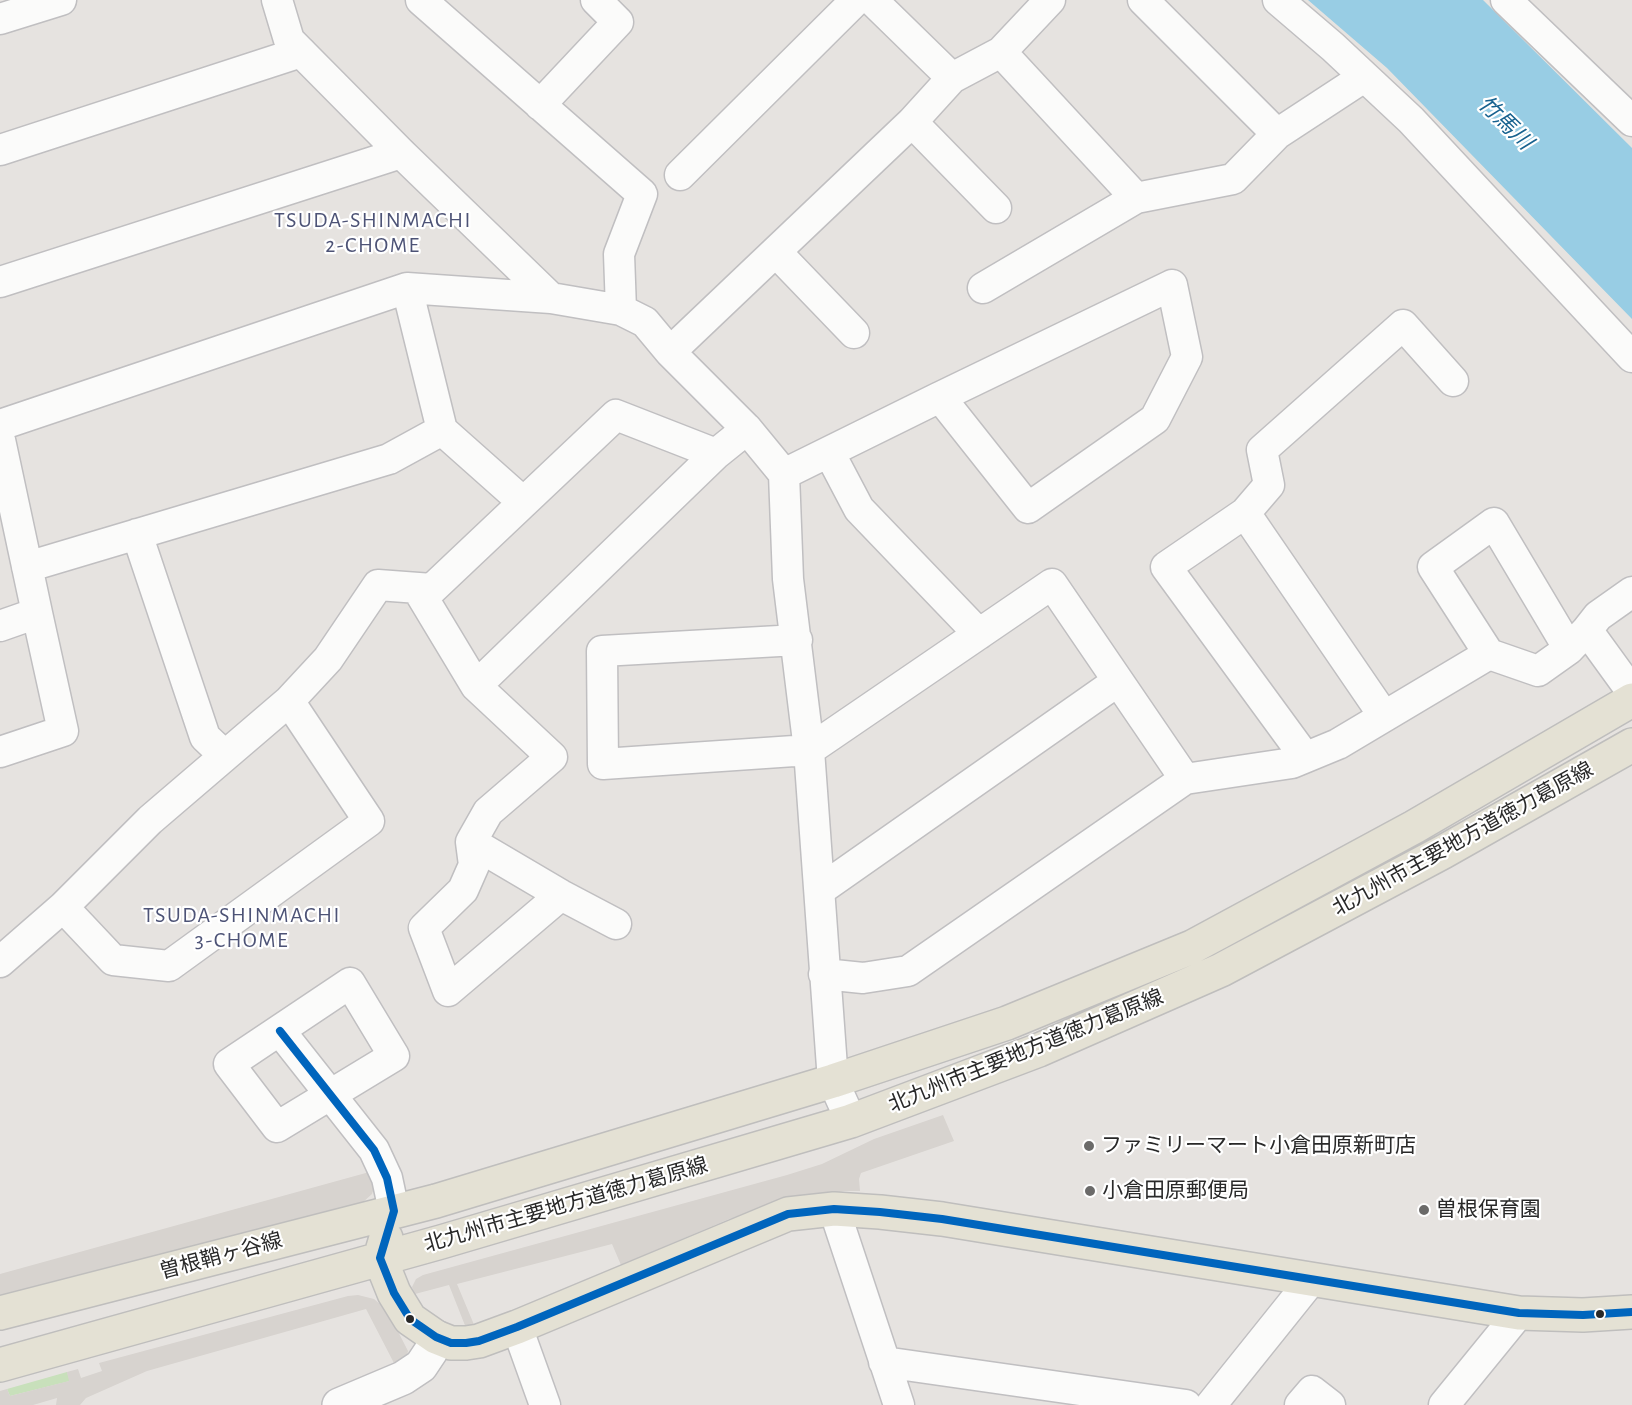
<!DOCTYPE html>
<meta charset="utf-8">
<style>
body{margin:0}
canvas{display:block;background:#e6e3e0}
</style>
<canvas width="1632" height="1405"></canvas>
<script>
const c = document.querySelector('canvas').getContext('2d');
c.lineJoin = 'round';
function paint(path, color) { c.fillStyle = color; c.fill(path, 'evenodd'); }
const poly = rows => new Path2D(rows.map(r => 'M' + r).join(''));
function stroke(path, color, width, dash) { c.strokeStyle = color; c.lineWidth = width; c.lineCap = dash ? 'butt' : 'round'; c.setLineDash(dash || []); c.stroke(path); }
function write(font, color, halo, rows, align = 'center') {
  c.font = font + ' "Alegreya Sans","Noto Sans JP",sans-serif'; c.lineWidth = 4.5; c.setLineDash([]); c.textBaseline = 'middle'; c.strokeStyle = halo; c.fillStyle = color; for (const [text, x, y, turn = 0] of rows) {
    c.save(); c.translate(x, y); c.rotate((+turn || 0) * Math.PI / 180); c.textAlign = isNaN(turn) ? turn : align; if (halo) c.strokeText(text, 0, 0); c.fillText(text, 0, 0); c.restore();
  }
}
const green = poly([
 [67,1372,70,1381,10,1396,7,1389]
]);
const plaza = poly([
 [943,1115,954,1141,861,1173,859,1179,860,1191,844,1191,784,1203,729,1219,621,1265,612,1244,457,1284,475,1327,466,1328,449,1285,415,1294,412,1287,416,1279,423,1275,787,1175,822,1164,874,1139],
 [373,1171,375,1185,372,1194,362,1203,0,1303,0,1274],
 [358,1295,374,1299,387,1310,408,1351,407,1355,395,1365,366,1309,147,1371,86,1398,80,1405,56,1405,57,1398,33,1405,0,1405,0,1391,7,1389,10,1396,69,1381,67,1372,78,1369,81,1378,102,1371,99,1363,348,1296]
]);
const water = poly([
 [1308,0,1483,0,1632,148,1632,319,1387,68]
]);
const street = poly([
 [277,0,289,40,401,153,551,298],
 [421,0,642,194,619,254,621,310],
 [1278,0,1333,47,1411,120,1632,357],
 [1506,0,1632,121],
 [0,19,61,0],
 [1001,52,1136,198,1233,179,1277,134,1143,0],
 [952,78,1001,52,1050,0],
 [540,105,618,22,596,0],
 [912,122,996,208],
 [1277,134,1364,77],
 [0,150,301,52],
 [680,175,856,0],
 [776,252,854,333],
 [0,282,401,153],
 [1172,285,1187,357,1155,419,1028,508,940,397,1172,285],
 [983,288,1136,198],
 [670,352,912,122,952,78,872,0],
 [0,425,407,288,551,298,621,310,645,322,670,352,747,429,784,474,788,579,809,750,833,1081,851,1121],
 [442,430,523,502],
 [0,440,37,613],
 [829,452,859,509,979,634],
 [784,474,940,397],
 [1245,513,1269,485,1262,450,1403,325,1453,381],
 [137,534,205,737,224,755],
 [27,567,389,459,442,430,407,288],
 [417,588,476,686,552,757,488,812,471,842,561,895,616,924],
 [0,626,37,613,63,731,0,752],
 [1587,630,1598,616,1632,592],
 [797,640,602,651,603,764,809,750,1052,584,1185,779],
 [1489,654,1433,567,1494,523,1569,649],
 [476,686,716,454],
 [1305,757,1166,567,1245,513,1384,716],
 [471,842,474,865,463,890,424,928,448,991,561,895],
 [820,890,1118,681],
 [63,907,113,960,169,966,369,821,289,701],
 [0,962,63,907,150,820,289,701,328,659,378,585,432,589,616,415,716,454,747,429],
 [824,974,863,978,908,971,1185,779,1292,763,1338,744,1489,654,1538,671,1569,649,1587,630,1632,692],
 [350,983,394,1056,277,1127,229,1064,350,983],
 [280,1031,374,1150,387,1178,394,1211],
 [834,1209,899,1405],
 [517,1327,545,1405],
 [884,1362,1186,1405],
 [1211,1405,1312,1279],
 [1300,1405,1312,1391,1330,1405],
 [1444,1405,1519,1313]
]);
const secondary = poly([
 [339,1405,403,1378,421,1366,431,1351,436,1337]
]);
const primary = poly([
 [386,1238,380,1258,394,1293,410,1319,436,1337,451,1343,466,1343,479,1341,517,1327,788,1214,834,1209,880,1212,942,1219,1519,1313,1583,1315,1632,1312],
 [0,1313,436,1201,833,1081,1007,1023,1192,947,1414,827,1632,700],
 [0,1365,441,1242,851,1121,1039,1050,1221,970,1443,852,1632,745]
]);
const bus1 = poly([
 [280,1031,374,1150,387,1178,394,1211,380,1258,394,1293,410,1319,436,1337,451,1343,466,1343,479,1341,517,1327,788,1214,834,1209,880,1212,942,1219,1519,1313,1583,1315,1632,1312]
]);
const markers = [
 [1089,1146,6,"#6b6a69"],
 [1090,1191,6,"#6b6a69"],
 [1424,1210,6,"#6b6a69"],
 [1600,1314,5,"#292929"],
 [410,1319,5,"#292929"]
];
const streetNames = [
 ["北九州市主要地方道徳力葛原線",1463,839,-29],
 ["北九州市主要地方道徳力葛原線",1026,1051,-22],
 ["北九州市主要地方道徳力葛原線",566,1205,-16],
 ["曽根鞘ヶ谷線",221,1256,-15]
];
const poiNames = [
 ["ファミリーマート小倉田原新町店",1101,1146],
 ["小倉田原郵便局",1102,1191],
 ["曽根保育園",1436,1210]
];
const waterNames = [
 ["竹馬川",1505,123,44]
];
const neighbourhoodNames = [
 ["TSUDA-SHINMACHI",373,220],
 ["2-CHOME",373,245],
 ["TSUDA-SHINMACHI",242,915],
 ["3-CHOME",242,940]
];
paint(green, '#c8e0bb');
paint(plaza, '#d7d3cf');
paint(water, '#98cde4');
stroke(street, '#c0bfc1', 33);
stroke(secondary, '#c0bfc1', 36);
stroke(primary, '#bfbebd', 36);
stroke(street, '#fbfbfa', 30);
stroke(secondary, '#fbfbfa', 33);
stroke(primary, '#e4e1d4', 33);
stroke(bus1, '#0065bd', 8);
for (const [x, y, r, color] of markers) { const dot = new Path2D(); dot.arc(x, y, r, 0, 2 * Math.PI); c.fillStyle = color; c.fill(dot); stroke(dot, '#fff', 2); }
write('21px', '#292929', '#fff', streetNames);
write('21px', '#292929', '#fff', poiNames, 'left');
write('italic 22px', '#17628f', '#fff', waterNames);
c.letterSpacing = '1.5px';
write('22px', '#4d5376', '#fff', neighbourhoodNames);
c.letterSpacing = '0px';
</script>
